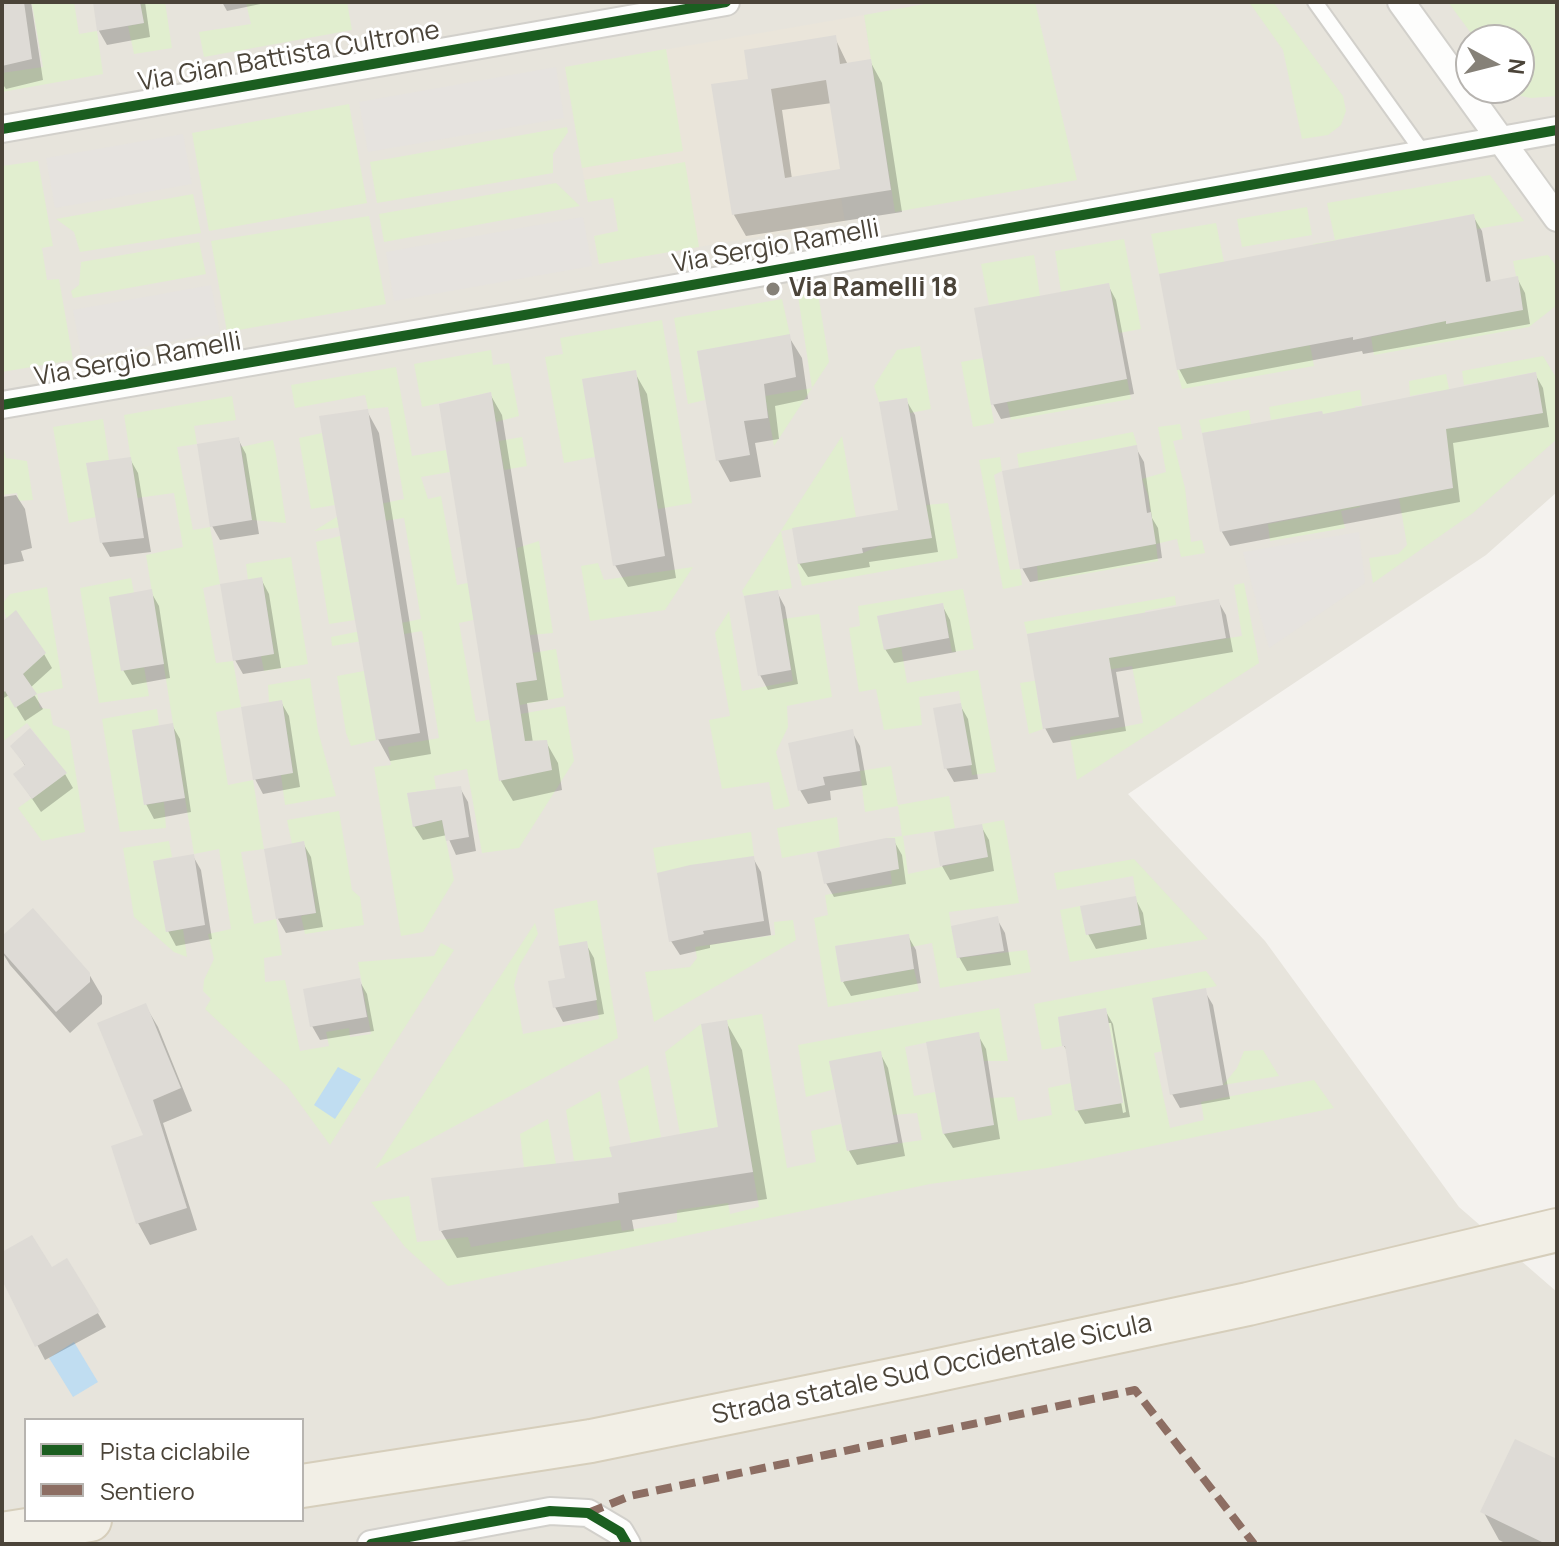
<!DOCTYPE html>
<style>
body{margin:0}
#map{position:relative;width:1559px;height:1546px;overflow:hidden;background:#f4f2ee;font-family:Manrope,sans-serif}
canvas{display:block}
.frame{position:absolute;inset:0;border:4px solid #4b4439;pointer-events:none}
.legend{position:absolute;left:24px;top:1418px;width:280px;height:104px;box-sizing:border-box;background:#fff;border:2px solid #b7b4b0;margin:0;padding:10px 14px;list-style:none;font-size:24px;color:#4b4439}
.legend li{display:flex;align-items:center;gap:16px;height:40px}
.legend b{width:40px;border:2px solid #b7b4b0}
.north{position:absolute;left:1455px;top:24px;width:80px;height:80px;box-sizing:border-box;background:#fff;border:2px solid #b7b4b0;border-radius:50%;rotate:97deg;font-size:22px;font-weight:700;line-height:32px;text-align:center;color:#4b4439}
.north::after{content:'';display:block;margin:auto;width:28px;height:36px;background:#868178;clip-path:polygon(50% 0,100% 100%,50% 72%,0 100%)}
</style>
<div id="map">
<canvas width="1559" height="1546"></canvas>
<div class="frame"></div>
<ul class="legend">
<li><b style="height:10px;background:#1b5e20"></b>Pista ciclabile</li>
<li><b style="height:10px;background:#8d6e63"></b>Sentiero</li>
</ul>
<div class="north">N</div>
</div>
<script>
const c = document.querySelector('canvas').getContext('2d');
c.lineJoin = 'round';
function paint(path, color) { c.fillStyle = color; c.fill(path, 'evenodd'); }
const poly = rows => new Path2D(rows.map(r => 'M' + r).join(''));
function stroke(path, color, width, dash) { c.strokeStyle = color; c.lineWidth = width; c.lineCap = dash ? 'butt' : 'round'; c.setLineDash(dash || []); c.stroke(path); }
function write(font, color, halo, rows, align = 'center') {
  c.font = font + ' Manrope,sans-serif'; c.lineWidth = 6; c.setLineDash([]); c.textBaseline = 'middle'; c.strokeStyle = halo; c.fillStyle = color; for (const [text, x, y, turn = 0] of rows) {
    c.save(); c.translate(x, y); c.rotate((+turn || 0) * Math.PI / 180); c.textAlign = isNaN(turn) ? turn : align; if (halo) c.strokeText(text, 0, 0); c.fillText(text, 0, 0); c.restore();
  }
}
const residential = poly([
 [2,2,1557,2,1557,492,1486,555,1128,794,1265,941,1459,1207,1557,1292,1557,1544,2,1544],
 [1471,40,1519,40,1519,88,1471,88],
 [26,1420,302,1420,302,1520,26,1520]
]);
const education = poly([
 [864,15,891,190,841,198,845,222,599,264,594,236,618,231,613,198,588,202,565,67]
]);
const green = poly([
 [39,2,74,2,79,34,97,31,103,74,2,92,2,73,43,67,32,4],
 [140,2,165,2,172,48,134,54,128,26,144,23],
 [252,2,347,2,352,30,204,57,199,32,251,24,246,3],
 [936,2,1035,2,1077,180,895,212,864,15],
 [1249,2,1273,2,1343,96,1346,111,1341,125,1328,135,1302,139,1283,50],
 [1448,2,1557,2,1557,96,1531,98,1521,96,1511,88,1519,88,1519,40,1476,40],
 [666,49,683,151,582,168,565,67],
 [349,104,367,203,209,231,192,133],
 [567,127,568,132,553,154,553,173,377,203,370,162],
 [38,161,53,246,42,248,47,280,59,279,73,360,2,372,2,166],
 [685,162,699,247,599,264,594,236,618,231,613,198,588,202,584,180],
 [1490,175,1524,221,1477,229,1474,214,1335,240,1322,296,1313,244,1335,240,1327,203],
 [556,183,580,206,384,242,379,214],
 [193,194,201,233,80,252,74,232,56,219],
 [1307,207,1312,235,1242,247,1237,219],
 [369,216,386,304,227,332,211,241],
 [1216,223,1224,262,1159,274,1151,234],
 [1124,239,1141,329,1119,333,1109,283,1061,292,1055,251],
 [199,242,206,274,73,298,71,291,79,285,81,262],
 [1034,255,1040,296,989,305,981,264],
 [1548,255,1557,267,1557,305,1529,327,1374,355,1371,337,1424,326,1420,295,1523,310,1513,261],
 [818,293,829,362,774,446,765,396,812,388,798,296],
 [782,299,790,335,697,351,705,400,688,404,674,318],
 [662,320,692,503,658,509,636,370,582,379,587,408,610,405,614,424,590,427,595,457,564,463,545,357,563,354,560,338],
 [1310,345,1314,366,1182,389,1177,370],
 [920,346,931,409,910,413,907,398,879,402,874,386,897,350],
 [491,350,493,365,509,363,519,416,496,422,491,392,422,407,414,364],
 [1016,352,1019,364,985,370,994,423,973,427,961,362],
 [1543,356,1557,379,1557,439,1473,513,1373,583,1369,558,1398,554,1407,545,1399,498,1453,488,1437,391,1410,396,1409,381,1446,374,1457,428,1542,413,1536,372,1464,385,1462,371],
 [396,367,412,456,446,450,450,472,421,477,428,499,441,496,457,585,520,573,517,548,539,541,553,633,530,635,526,609,459,623,476,722,565,706,574,761,519,848,482,853,467,769,434,776,436,789,407,793,413,827,442,820,454,880,423,932,401,936,374,767,391,765,388,747,439,738,422,631,332,646,331,637,421,619,404,518,314,531,346,511,404,499,388,407,368,409,365,395,295,408,291,385],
 [1127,379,1131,399,1011,420,1007,402],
 [1360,390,1362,406,1355,406,1365,455,1353,471,1360,507,1341,511,1345,528,1270,541,1268,524,1341,510,1322,411,1271,420,1269,407],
 [232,396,236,420,194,426,197,444,177,447,193,530,210,527,220,584,203,588,216,663,233,661,241,707,216,712,228,785,253,780,264,849,241,852,254,924,276,919,282,955,264,958,265,982,285,980,300,1051,329,1046,326,1032,349,1028,350,1037,371,1034,358,962,434,956,441,943,454,950,330,1145,287,1086,205,1009,211,999,203,991,204,980,214,959,208,934,231,929,219,849,194,854,146,555,183,547,174,493,137,498,124,415],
 [1249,410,1251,424,1202,433,1199,420],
 [103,419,109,460,86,463,96,517,69,523,53,427],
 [1180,424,1183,439,1173,441,1185,488,1191,542,1202,540,1205,553,1181,557,1177,539,1156,544,1158,561,1038,582,1037,566,1155,544,1148,495,1142,479,1166,472,1158,427],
 [1133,432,1137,445,1019,468,1017,454],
 [322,433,335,505,311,509,299,438],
 [842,436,856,517,781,531,792,588,744,596,742,591],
 [522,437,527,466,504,470,499,441],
 [273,440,276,455,286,523,252,520,241,447],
 [2,443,6,458,27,461,33,500,19,501,17,493,2,495],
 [1000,457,1002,471,994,475,1010,570,1020,569,1022,585,1003,589,979,460],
 [948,503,958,558,802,586,797,564,863,553,881,545,931,538,926,505],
 [340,536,355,620,329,624,316,542],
 [291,557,308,664,264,671,261,656,274,653,262,578,248,580,246,564],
 [598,563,604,580,693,567,665,610,590,621,581,566],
 [131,578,134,593,121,671,144,667,149,696,99,703,80,588],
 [1244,583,1259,663,1077,780,1070,737,1143,723,1132,666,1073,675,1077,688,1037,695,1043,729,1029,734,1020,683,1072,675,1108,654,1103,619,1027,634,1024,622,1175,596,1176,605,1145,611,1152,650,1242,636,1234,585],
 [47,587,63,688,37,694,40,708,50,709,53,725,69,731,85,832,42,841,18,808,66,773,27,723,2,742,2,686,36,694,23,674,2,604,10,594],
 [963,589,974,649,952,652,943,603,877,616,884,649,901,646,907,683,978,670,996,772,972,775,959,691,919,697,922,725,884,730,876,689,859,692,849,628,860,626,858,606],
 [729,611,742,691,793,681,783,619,819,614,832,697,787,706,788,727,776,752,790,806,774,810,769,782,722,789,709,720,730,716,715,633],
 [556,649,564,697,520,705,516,683,537,680,533,653],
 [364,671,376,740,351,746,346,733,337,676],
 [310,678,318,731,336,796,285,805,281,775,293,772,282,701,269,702,268,685],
 [157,709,159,725,132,731,144,805,164,802,166,828,120,832,102,719],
 [891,766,898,805,949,796,955,828,903,836,908,874,987,857,982,824,1004,820,1019,903,949,912,951,926,957,958,1027,950,1031,972,940,988,932,943,911,947,908,934,835,946,841,982,914,969,919,991,828,1007,814,918,828,915,825,895,892,884,886,838,902,836,898,806,865,812,860,771],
 [339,811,352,890,360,897,364,925,305,934,301,916,316,913,314,895,304,841,292,844,287,820],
 [837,817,840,847,782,858,777,828],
 [751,832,754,856,657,873,653,848],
 [169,841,172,857,154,861,166,932,183,929,187,957,174,952,134,917,123,848],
 [1134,859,1208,939,1070,962,1060,910,1080,906,1086,935,1140,925,1133,876,1057,890,1054,873],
 [597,900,618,1038,375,1169,535,923,538,934,519,966,514,985,523,1034,599,1019,587,942,559,946,554,909],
 [793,920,796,940,654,1022,645,972,690,967,697,958,695,947,775,935,774,922],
 [1206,971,1217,986,1153,999,1162,1051,1154,1053,1170,1128,1204,1120,1201,1102,1314,1080,1334,1108,1047,1168,930,1184,448,1286,405,1247,371,1202,409,1196,417,1242,468,1237,471,1247,620,1220,622,1231,677,1222,677,1210,728,1203,730,1214,759,1207,727,1020,762,1014,787,1168,816,1162,811,1131,841,1124,847,1151,922,1140,917,1113,893,1115,829,1061,835,1089,806,1097,798,1045,999,1008,1008,1061,984,1061,978,1032,905,1047,914,1096,935,1092,943,1134,993,1125,988,1098,1014,1097,1018,1121,1052,1115,1048,1088,1071,1083,1123,1102,1106,1008,1058,1017,1062,1046,1042,1050,1034,1004],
 [701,1024,718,1127,680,1134,665,1052],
 [1263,1050,1279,1076,1223,1085,1237,1068,1244,1051],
 [648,1065,661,1137,631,1143,618,1081],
 [600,1091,612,1157,574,1161,566,1110],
 [548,1119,556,1164,524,1167,520,1134]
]);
const parking = poly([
 [556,67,564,118,368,152,359,102],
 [183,134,192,184,55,208,46,158],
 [583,217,592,266,394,301,386,252],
 [211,285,220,333,82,358,73,310],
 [1359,532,1365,583,1269,648,1243,552]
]);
const water = poly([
 [338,1067,361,1079,335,1119,314,1105],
 [74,1342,98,1382,73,1397,49,1358]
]);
const shadow = poly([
 [2,2,31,2,43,80,6,89,2,83],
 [95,2,145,2,150,37,107,45,99,31],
 [222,2,270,2,227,11],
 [835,38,848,65,870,61,882,83,902,212,746,236,734,215,751,80],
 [832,103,842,171,792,179,782,110],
 [1473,216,1482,231,1491,283,1517,278,1525,293,1530,324,1363,354,1362,351,1187,384,1179,369],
 [1108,285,1116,300,1134,394,1001,419,993,404],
 [789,337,802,358,808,399,775,406,779,439,755,443,761,477,730,482,718,460],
 [635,373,647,394,676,578,628,587,615,565],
 [1535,374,1543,388,1549,427,1453,443,1460,502,1230,546,1222,532,1204,435,1323,416],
 [490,394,502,415,548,700,527,703,533,743,546,742,558,763,562,790,513,801,501,781,441,406],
 [906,400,915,415,938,552,869,562,870,567,808,577,799,563,900,512],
 [367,411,379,433,431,754,390,761,378,739],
 [238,439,246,454,259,534,220,540,212,526],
 [1136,448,1144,462,1152,518,1158,528,1162,558,1030,582,1022,568],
 [130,459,138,473,151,552,110,557,102,543],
 [16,495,25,509,32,548,21,551,24,561,2,565,2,497],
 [261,579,269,594,281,668,243,674,235,660],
 [151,592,159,606,170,678,132,685,123,670],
 [777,592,785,607,798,684,768,690,760,675],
 [1218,601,1226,615,1233,652,1116,672,1126,731,1053,743,1045,728,1029,636],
 [942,605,950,620,956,652,894,663,885,649],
 [2,625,44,654,52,668,30,688,43,709,25,721,9,695,2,699],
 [281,702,289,716,300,787,263,794,255,779],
 [960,705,968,719,978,779,954,782,946,768],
 [172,725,180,739,191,812,154,819,146,804],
 [852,732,860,746,867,785,830,791,831,800,808,804,800,790],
 [13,747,65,774,73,788,41,812,16,775,26,767],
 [460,788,468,802,476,851,456,855,447,835,423,840,414,826],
 [981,826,989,840,994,871,950,880,942,866],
 [894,841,902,855,906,884,834,897,826,883],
 [303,843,311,857,323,927,286,933,278,919],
 [193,856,201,870,212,939,176,946,168,931],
 [753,858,761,872,771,935,710,945,710,948,680,955,671,941],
 [1135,898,1143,913,1147,939,1096,949,1088,934],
 [997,919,1005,933,1011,965,967,971,959,957],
 [908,936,916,950,921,983,851,996,843,982],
 [2,939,89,974,102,996,102,1004,70,1033,10,965,2,952],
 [586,944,594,958,604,1014,563,1022,555,1007],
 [359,980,367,994,374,1031,320,1040,312,1026],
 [1204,990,1213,1005,1230,1099,1180,1108,1172,1094],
 [145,1005,158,1027,192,1111,163,1123,197,1230,150,1245,138,1223,146,1137],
 [1105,1010,1113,1024,1130,1117,1085,1124,1077,1110,1069,1054,1064,1046],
 [1107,1023,1111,1023,1126,1112,1123,1113],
 [726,1022,742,1050,767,1199,632,1220,634,1231,457,1258,441,1231,614,1159,721,1128],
 [978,1035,986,1049,1000,1139,953,1148,944,1134],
 [880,1053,888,1068,905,1156,857,1165,849,1151],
 [2,1254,51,1270,67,1260,106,1327,45,1360,2,1277],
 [1557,1461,1557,1544,1507,1544,1499,1540,1483,1511]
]);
const building = poly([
 [2,2,24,2,32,59,2,66],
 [93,2,140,2,144,23,97,31],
 [836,35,840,64,871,59,891,190,732,215,711,84,748,79,744,50],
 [826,80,840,169,785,178,771,89],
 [1474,214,1486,282,1518,276,1523,310,1446,324,1446,321,1353,340,1353,337,1177,370,1159,274],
 [1109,283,1127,379,991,405,974,308],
 [790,334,796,377,764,384,768,418,744,421,750,455,716,461,697,351],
 [636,370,665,556,613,566,582,379],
 [1536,372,1543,413,1446,429,1453,488,1220,532,1202,433,1322,411,1323,414],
 [491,392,537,680,516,683,525,741,547,740,552,770,499,781,439,404],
 [907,398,932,538,862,548,863,553,798,564,792,528,898,510,879,402],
 [368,409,420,733,376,740,319,416],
 [239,437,252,520,210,527,197,444],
 [1137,445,1147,513,1151,512,1156,544,1020,569,1002,471],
 [131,457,144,538,100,543,86,463],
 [262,577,274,654,233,661,220,584],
 [152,589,164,664,121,671,109,597],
 [778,590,791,670,758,676,744,596],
 [1219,599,1226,638,1109,658,1119,717,1043,729,1027,634],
 [943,603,949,638,884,650,877,616],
 [16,610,46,653,23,674,37,694,15,708,5,691,2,694,2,622],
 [282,700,293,773,253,780,241,707],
 [961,703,972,765,944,769,933,708],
 [173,723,185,798,144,805,132,730],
 [30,728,67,773,32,799,13,774,25,765,10,746],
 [853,729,860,771,823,777,825,785,798,791,788,743],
 [461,786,469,837,446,841,442,820,413,827,407,793],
 [982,824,988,857,940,866,934,832],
 [886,838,895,838,899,869,824,884,817,852],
 [304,841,316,913,276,919,264,849],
 [194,854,205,925,166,932,153,861],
 [754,856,764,921,703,931,704,934,669,942,657,873,690,865],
 [1136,896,1141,925,1086,935,1080,906],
 [33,908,90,973,90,982,56,1012,2,951,2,936],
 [998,916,1004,951,957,958,951,926],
 [909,934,914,969,841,982,835,946],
 [587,941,597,1000,553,1008,548,981,565,978,559,946],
 [360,978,367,1017,310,1027,303,989],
 [1206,988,1223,1085,1170,1095,1152,998],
 [146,1003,181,1088,153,1100,187,1208,136,1224,111,1146,143,1135,97,1023],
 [1106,1008,1123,1103,1075,1111,1065,1046,1062,1046,1058,1017],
 [727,1020,753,1172,618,1193,619,1203,439,1231,431,1178,612,1157,609,1147,718,1127,701,1024],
 [979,1032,994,1125,943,1134,926,1042],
 [881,1051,898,1142,847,1151,829,1061],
 [32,1235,52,1267,67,1258,100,1312,35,1347,2,1280,2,1252],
 [1515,1439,1557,1459,1557,1544,1546,1544,1480,1512]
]);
const lane = poly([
 [1315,2,1424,154]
]);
const street = poly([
 [1401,2,1557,218],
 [2,129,726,2],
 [2,405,519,316,1557,130],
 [371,1544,550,1511,588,1513,620,1532,627,1544]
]);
const primary = poly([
 [302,1486,591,1441,920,1374,1248,1304,1557,1230],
 [2,1534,90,1520]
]);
const quiet = poly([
 [588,1513,630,1496,1135,1390,1254,1544]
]);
const cycleway = poly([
 [2,129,726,2],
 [2,405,519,316,1557,130],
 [371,1544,550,1511,588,1513,620,1532,627,1544]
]);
const markers = [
 [773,289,8,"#868178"]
];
const streetNames = [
 ["Via Gian Battista Cultrone",289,57,-10],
 ["Via Sergio Ramelli",776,247,-10],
 ["Via Sergio Ramelli",138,360,-10],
 ["Strada statale Sud Occidentale Sicula",932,1370,-12]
];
const poiNames = [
 ["Via Ramelli 18",789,289]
];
paint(residential, '#e7e4dc');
paint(education, '#eae5da');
paint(green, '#e1eecf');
paint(parking, '#e6e3df');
paint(water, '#c0ddf1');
paint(shadow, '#0003');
paint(building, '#dedbd6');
stroke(lane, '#d2d0cb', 18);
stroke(street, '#d2d0cb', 30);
stroke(primary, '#d6cebb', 46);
stroke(lane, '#fdfdfc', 14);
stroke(street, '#fdfdfc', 26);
stroke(primary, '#f2efe6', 42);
stroke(quiet, '#8d6e63', 8, [16, 8]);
stroke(cycleway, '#1b5e20', 10);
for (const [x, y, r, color] of markers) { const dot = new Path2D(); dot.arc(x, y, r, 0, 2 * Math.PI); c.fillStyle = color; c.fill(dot); stroke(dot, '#fff', 3); }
write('26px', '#4b4439', '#fff', streetNames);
write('bold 26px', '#4b4439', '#fff', poiNames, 'left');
</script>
